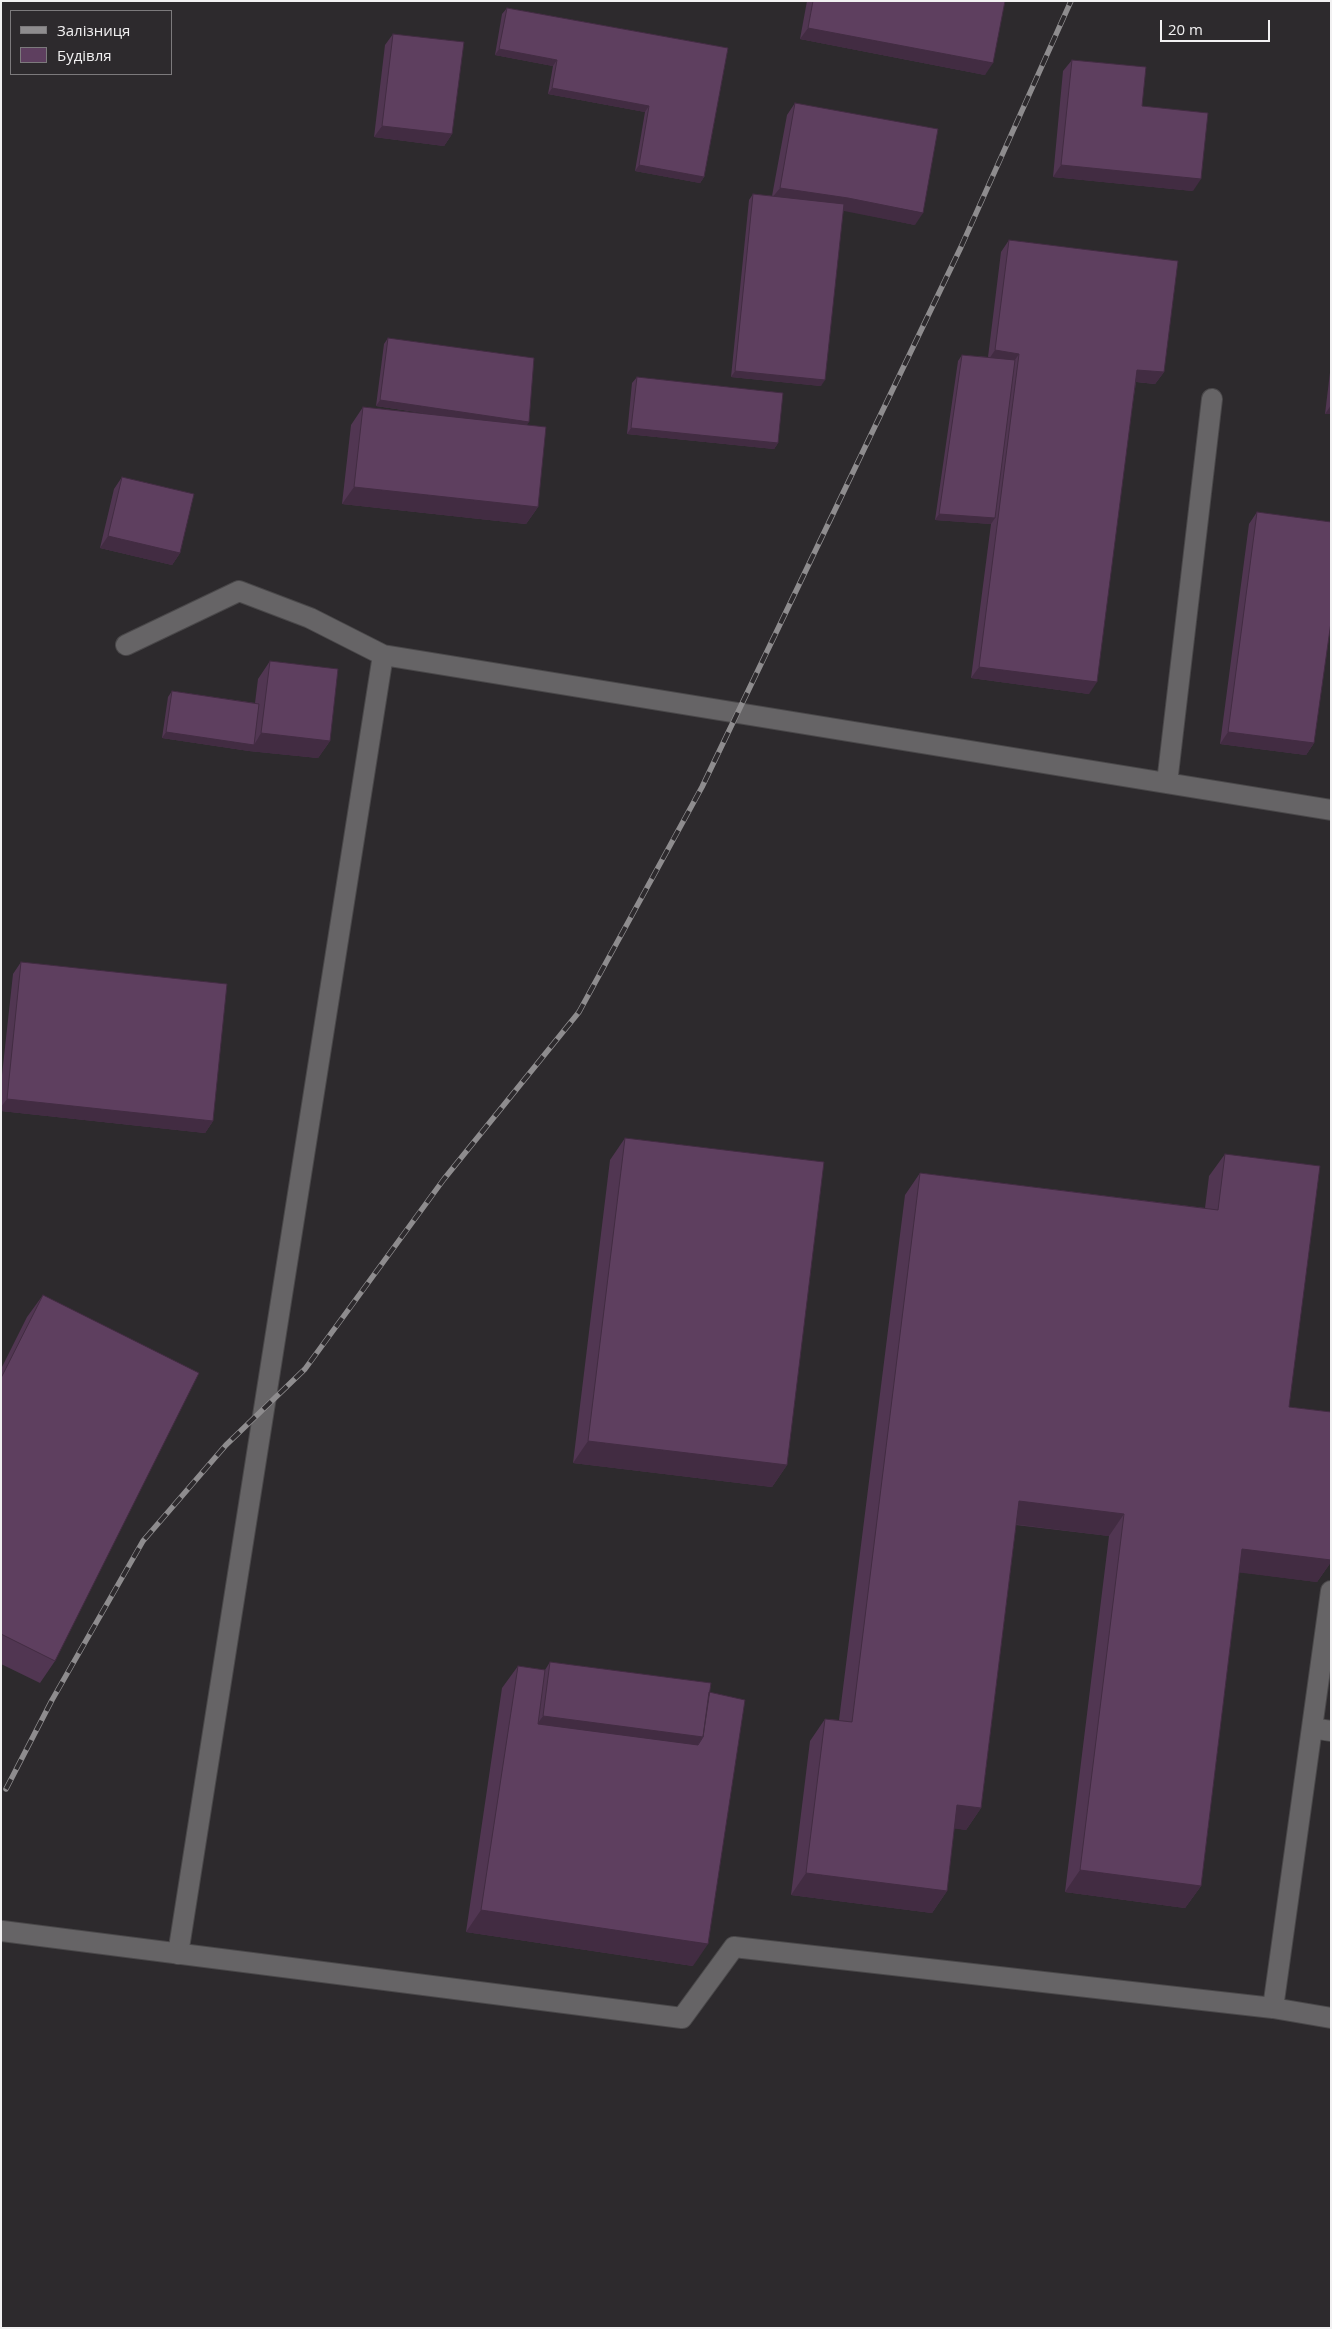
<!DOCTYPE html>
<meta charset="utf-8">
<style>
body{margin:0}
#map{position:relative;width:1332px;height:2329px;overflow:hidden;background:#2d2a2d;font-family:"Open Sans",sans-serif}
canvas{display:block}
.frame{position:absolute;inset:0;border:2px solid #f2f1f2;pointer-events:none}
.legend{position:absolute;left:10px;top:10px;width:162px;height:65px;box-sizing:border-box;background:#2d2a2d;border:1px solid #7c7a7c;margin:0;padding:6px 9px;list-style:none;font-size:15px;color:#f2f1f2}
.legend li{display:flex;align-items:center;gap:10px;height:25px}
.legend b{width:25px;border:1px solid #7c7a7c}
.scale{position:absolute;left:1160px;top:20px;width:110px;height:22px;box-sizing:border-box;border:2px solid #f2f1f2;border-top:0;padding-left:6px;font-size:15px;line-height:18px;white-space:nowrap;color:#f2f1f2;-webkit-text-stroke:4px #2d2a2d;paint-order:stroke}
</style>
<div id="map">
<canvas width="1332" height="2329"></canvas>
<div class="frame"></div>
<ul class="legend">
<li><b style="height:6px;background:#8e8c8e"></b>Залізниця</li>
<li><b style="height:14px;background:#5e3f5f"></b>Будівля</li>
</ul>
<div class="scale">20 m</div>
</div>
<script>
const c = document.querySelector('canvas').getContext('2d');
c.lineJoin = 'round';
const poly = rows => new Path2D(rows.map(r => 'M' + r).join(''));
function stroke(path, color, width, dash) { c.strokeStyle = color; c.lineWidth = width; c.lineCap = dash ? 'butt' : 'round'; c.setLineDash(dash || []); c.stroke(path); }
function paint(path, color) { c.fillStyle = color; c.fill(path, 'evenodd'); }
const lane = poly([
 [126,645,239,591,310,618,383,655],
 [1167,783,1212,399],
 [1312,1728,1331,1731],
 [2,1931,682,2018,734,1947,1273,2008,1331,2018],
 [178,1954,383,655,1331,810],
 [1273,2008,1331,1591]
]);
const rail = poly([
 [6,1789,52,1700,143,1541,226,1445,305,1369,444,1179,579,1012,702,787,961,247,1071,1]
]);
const wall = poly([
 [807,1,1005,1,985,75,800,39],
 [507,8,728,48,704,177,700,183,635,171,645,112,548,94,553,66,495,55,502,14],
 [393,34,452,134,444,146,374,137,385,45],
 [1072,60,1142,106,1193,191,1053,177,1063,71],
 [795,103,915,225,843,210,821,386,731,377,749,200,753,194,772,196,787,115],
 [1009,240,1164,372,1155,384,1136,382,1089,694,971,678,991,524,935,520,958,361,962,355,988,357,1001,252],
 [388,338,527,425,538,507,526,524,342,504,351,425,363,407,449,417,376,406,384,344],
 [1331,364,1331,414,1325,414],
 [637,377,778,443,774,449,627,434,632,383],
 [122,477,180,553,172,565,100,548,114,489],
 [1257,512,1314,743,1306,755,1220,744,1249,524],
 [270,661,330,741,318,758,249,751,162,738,168,697,172,691,255,703,258,679],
 [21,962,213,1121,205,1133,1,1111,1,1084,13,974],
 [625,1138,787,1465,772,1487,573,1463,610,1160],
 [1225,1154,1289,1407,1331,1412,1331,1562,1317,1582,1239,1572,1201,1886,1185,1908,1065,1892,1109,1536,1016,1525,981,1808,966,1830,954,1828,947,1891,932,1913,791,1895,810,1741,825,1719,839,1720,905,1195,920,1173,1205,1208,1209,1176],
 [43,1295,55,1661,40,1683,1,1664,1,1369,27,1317],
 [550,1662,709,1692,693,1966,466,1932,502,1688,518,1666,545,1670]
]);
const shadedWall = poly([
 [808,28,993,63,985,75,800,39],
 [499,49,557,60,553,66,495,55],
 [552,88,649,106,645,112,548,94],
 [382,126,452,134,444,146,374,137],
 [639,165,704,177,700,183,635,171],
 [1061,165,1201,179,1193,191,1053,177],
 [780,188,848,198,923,213,915,225,839,210,771,199],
 [995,350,1019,354,1011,366,987,362],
 [1137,370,1164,372,1155,384,1129,381],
 [735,371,825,380,821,386,731,377],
 [380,400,529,422,525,428,376,406],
 [1331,405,1331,414,1325,414],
 [631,428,778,443,774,449,627,434],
 [354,487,538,507,526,524,342,504],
 [939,514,995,518,991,524,935,520],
 [108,536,180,553,172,565,100,548],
 [979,667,1097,682,1089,694,971,678],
 [166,732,254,745,261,733,330,741,318,758,249,751,162,738],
 [1228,732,1314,743,1306,755,1220,744],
 [7,1099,213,1121,205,1133,1,1111,1,1107],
 [588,1441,787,1465,772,1487,573,1463],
 [1019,1501,1124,1514,1109,1536,1004,1523],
 [1242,1549,1331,1560,1331,1562,1317,1582,1227,1571],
 [543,1716,703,1737,682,1767,522,1746],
 [957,1805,981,1808,966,1830,942,1827],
 [1080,1870,1201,1886,1185,1908,1065,1892],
 [806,1873,947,1891,932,1913,791,1895],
 [481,1910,708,1944,693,1966,466,1932]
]);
const building = poly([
 [813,1,1005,1,993,63,808,28,813,1],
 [507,8,728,48,704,177,639,165,649,106,552,88,557,60,499,49,507,8],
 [393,34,464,42,452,134,382,126,393,34],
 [1072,60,1146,67,1142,106,1208,113,1201,179,1061,165,1072,60],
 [795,103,938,129,923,213,848,198,780,188,795,103],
 [753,194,844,204,825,380,735,371,753,194],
 [1009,240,1178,261,1164,372,1137,370,1097,682,979,667,1019,354,995,350,1009,240],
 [388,338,534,358,529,422,380,400,388,338],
 [962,355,1015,360,995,518,939,514,962,355],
 [637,377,783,393,778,443,631,428,637,377],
 [363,407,546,427,538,507,354,487,363,407],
 [122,477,194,494,180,553,108,536,122,477],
 [1257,512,1331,522,1331,622,1314,743,1228,732,1257,512],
 [270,661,338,669,330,741,261,733,270,661],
 [172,691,259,704,254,745,166,732,172,691],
 [21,962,227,984,213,1121,7,1099,21,962],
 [625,1138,824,1162,787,1465,588,1441,625,1138],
 [1225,1154,1320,1166,1289,1407,1331,1412,1331,1560,1242,1549,1201,1886,1080,1870,1124,1514,1019,1501,981,1808,957,1805,947,1891,806,1873,825,1719,852,1722,920,1173,1218,1210,1225,1154],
 [43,1295,199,1373,55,1661,1,1634,1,1378,43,1295],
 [550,1662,711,1683,703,1737,543,1716,550,1662],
 [518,1666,545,1670,538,1724,698,1745,703,1737,709,1692,745,1700,708,1944,481,1910,518,1666]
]);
stroke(lane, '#4a484a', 22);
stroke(lane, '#666466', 20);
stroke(rail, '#8e8c8e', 5.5);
stroke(rail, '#2d2a2d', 4, [11]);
paint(wall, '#513652');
paint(shadedWall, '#422c42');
paint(building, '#5e3f5f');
stroke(building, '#422c42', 1);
</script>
